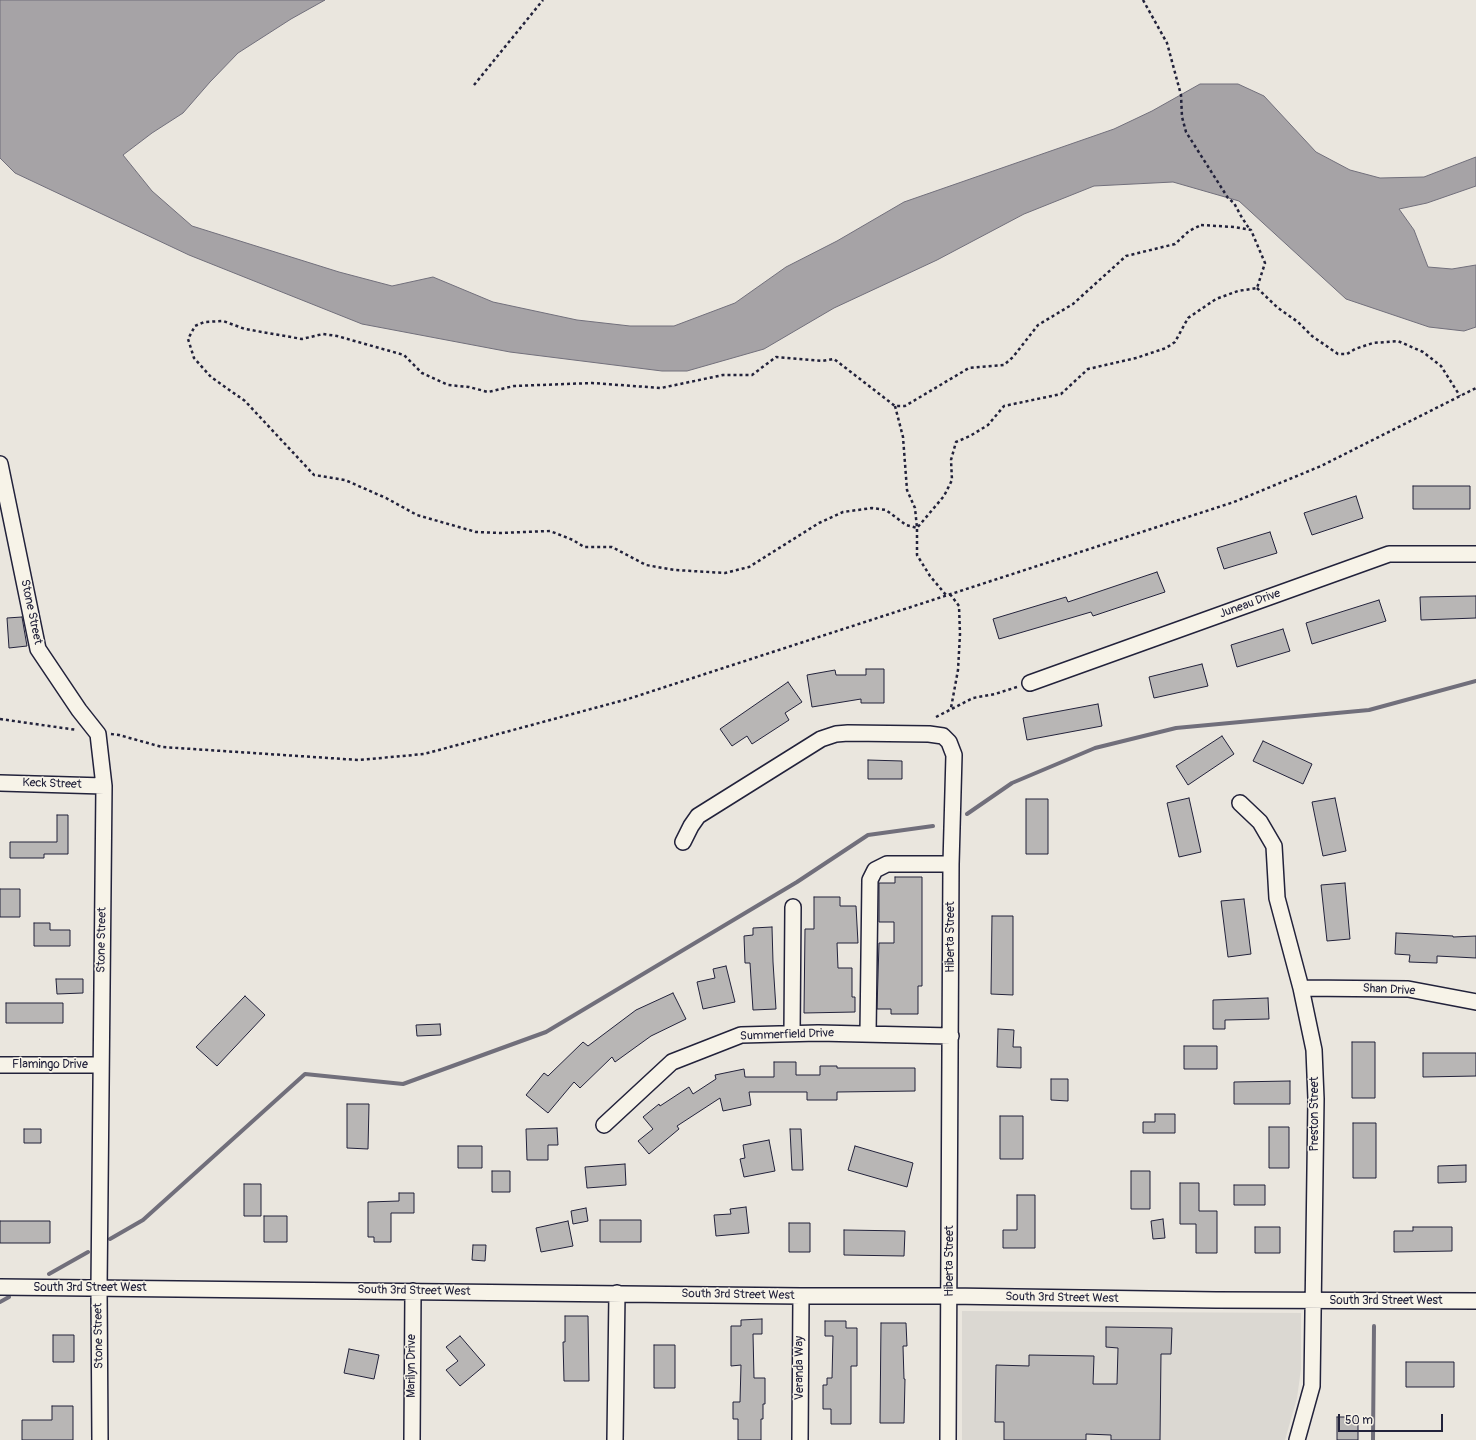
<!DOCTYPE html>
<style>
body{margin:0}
#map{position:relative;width:1476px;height:1440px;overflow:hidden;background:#eae6de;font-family:Pangolin,sans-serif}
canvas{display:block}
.scale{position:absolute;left:1338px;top:1414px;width:105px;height:18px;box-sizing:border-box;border:2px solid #22223b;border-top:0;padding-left:5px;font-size:12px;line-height:14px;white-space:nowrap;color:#22223b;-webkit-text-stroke:3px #f7f3e8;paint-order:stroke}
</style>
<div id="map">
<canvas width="1476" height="1440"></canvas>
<div class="scale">50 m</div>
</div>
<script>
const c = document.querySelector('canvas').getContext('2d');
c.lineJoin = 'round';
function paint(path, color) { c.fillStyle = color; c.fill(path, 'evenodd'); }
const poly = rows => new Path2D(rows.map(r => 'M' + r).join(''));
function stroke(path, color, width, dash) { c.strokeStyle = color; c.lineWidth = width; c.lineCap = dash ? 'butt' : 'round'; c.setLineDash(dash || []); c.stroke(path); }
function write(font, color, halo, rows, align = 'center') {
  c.font = font + ' Pangolin,sans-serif'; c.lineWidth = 3; c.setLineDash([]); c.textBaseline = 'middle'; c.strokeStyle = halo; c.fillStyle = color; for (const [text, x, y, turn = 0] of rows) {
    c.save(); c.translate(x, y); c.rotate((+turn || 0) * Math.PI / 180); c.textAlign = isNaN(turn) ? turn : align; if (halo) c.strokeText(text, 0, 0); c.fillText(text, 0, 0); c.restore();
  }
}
const built = poly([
 [962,1311,1301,1313,1301,1369,1297,1398,1285,1440,962,1440]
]);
const water = poly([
 [0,0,325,0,291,19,238,53,210,82,183,113,152,133,123,155,152,191,192,226,339,272,392,286,433,277,493,302,577,320,630,326,674,326,735,303,786,267,837,241,904,202,1114,129,1152,111,1200,84,1238,84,1264,96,1316,152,1350,170,1380,178,1424,177,1476,157,1476,186,1427,203,1399,209,1414,230,1428,267,1452,269,1476,265,1476,327,1464,331,1429,327,1346,299,1239,201,1173,182,1094,186,1024,214,937,260,834,308,764,349,687,371,662,371,510,352,362,324,189,255,15,173,0,158,0,0]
]);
const stream = poly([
 [967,814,1012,783,1095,748,1176,728,1369,710,1476,681],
 [110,1239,143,1220,305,1074,403,1084,546,1032,797,882,868,835,933,826],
 [49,1274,88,1252],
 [0,1302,9,1297],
 [1373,1440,1374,1326]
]);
const building = poly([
 [1413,486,1470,486,1470,509,1413,509,1413,486],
 [1356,496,1363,518,1312,535,1304,513,1356,496],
 [1270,532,1277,553,1224,569,1217,548,1270,532],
 [1157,572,1165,592,1093,616,1091,612,999,639,993,619,1066,597,1068,602,1157,572],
 [1476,596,1476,618,1421,620,1420,597,1476,596],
 [1379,600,1386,621,1312,644,1306,623,1379,600],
 [22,617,27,646,9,648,7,618,22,617],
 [1283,629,1290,651,1237,667,1231,645,1283,629],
 [1202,664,1208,686,1154,698,1149,677,1202,664],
 [866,669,884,669,884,703,861,703,861,699,812,707,807,675,835,670,836,675,866,675,866,669],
 [788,682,802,702,785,713,789,720,752,744,747,736,732,746,720,729,788,682],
 [1098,704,1102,726,1027,740,1023,718,1098,704],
 [1222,736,1234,754,1188,785,1176,766,1222,736],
 [1263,741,1312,764,1303,784,1253,761,1263,741],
 [868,760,902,761,902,779,868,779,868,760],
 [1189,798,1201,852,1179,857,1167,803,1189,798],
 [1335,798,1346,851,1323,856,1312,802,1335,798],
 [1026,799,1048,799,1048,854,1026,854,1026,799],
 [57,815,68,815,68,854,44,854,44,858,10,858,10,842,57,842,57,815],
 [895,877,922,877,922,986,918,986,918,1014,891,1014,891,1009,877,1009,879,943,894,943,894,922,879,922,879,883,895,883,895,877],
 [1345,883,1350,939,1327,941,1321,885,1345,883],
 [0,889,20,889,20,917,0,917,0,889],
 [814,897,840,897,840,906,856,906,858,943,837,943,838,968,852,968,852,997,855,997,855,1012,804,1013,805,929,814,929,814,897],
 [1244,899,1251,954,1228,957,1221,901,1244,899],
 [992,916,1013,916,1013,995,991,994,992,916],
 [34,923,50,923,50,930,70,930,70,946,34,946,34,923],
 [772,927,773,962,776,1009,753,1010,750,963,745,963,744,936,753,935,753,928,772,927],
 [1396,933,1453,936,1453,937,1476,936,1476,958,1437,956,1437,963,1409,962,1410,955,1395,954,1396,933],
 [726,966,735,1002,703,1009,697,982,715,978,713,969,726,966],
 [56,979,83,979,83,993,57,994,56,979],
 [673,993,686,1019,651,1036,615,1062,612,1057,580,1088,574,1082,548,1113,526,1095,544,1073,548,1076,583,1042,588,1046,636,1010,673,993],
 [245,996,265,1015,217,1066,196,1047,245,996],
 [1268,998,1269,1019,1225,1020,1225,1029,1213,1029,1213,1000,1268,998],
 [6,1003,63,1003,63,1023,6,1023,6,1003],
 [440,1024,441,1035,417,1036,416,1025,440,1024],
 [998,1029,1014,1030,1013,1047,1021,1047,1021,1068,997,1067,998,1029],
 [1352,1042,1375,1042,1375,1098,1352,1098,1352,1042],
 [1184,1046,1217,1046,1217,1069,1184,1069,1184,1046],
 [1423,1053,1476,1053,1476,1076,1423,1077,1423,1053],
 [774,1062,796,1062,796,1075,820,1075,820,1066,837,1066,837,1068,915,1068,915,1091,837,1092,837,1100,807,1100,807,1092,749,1092,751,1105,723,1111,720,1098,677,1126,679,1129,649,1154,638,1141,653,1129,643,1117,659,1104,660,1106,689,1087,693,1094,716,1079,715,1075,744,1069,745,1077,774,1077,774,1062],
 [1051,1079,1068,1079,1068,1101,1051,1100,1051,1079],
 [1290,1081,1290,1104,1234,1104,1234,1082,1290,1081],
 [347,1104,369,1104,368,1149,347,1148,347,1104],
 [1155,1114,1175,1114,1175,1133,1143,1133,1143,1122,1155,1122,1155,1114],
 [1000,1116,1023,1116,1023,1159,1000,1159,1000,1116],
 [1353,1123,1376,1123,1376,1178,1353,1178,1353,1123],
 [1269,1127,1289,1127,1289,1168,1269,1168,1269,1127],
 [557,1128,558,1145,548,1145,548,1160,527,1160,526,1129,557,1128],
 [24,1129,41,1129,41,1143,24,1143,24,1129],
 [790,1129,801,1129,803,1170,792,1170,790,1129],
 [769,1140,775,1171,744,1177,740,1159,745,1158,743,1145,769,1140],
 [458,1146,482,1146,482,1168,458,1168,458,1146],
 [855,1146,913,1163,907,1187,848,1170,855,1146],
 [625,1164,626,1185,587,1188,585,1167,625,1164],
 [1466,1165,1466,1182,1438,1183,1438,1166,1466,1165],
 [492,1171,510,1171,510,1192,492,1192,492,1171],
 [1131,1171,1150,1171,1150,1209,1131,1209,1131,1171],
 [1180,1183,1199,1183,1199,1211,1217,1211,1217,1253,1196,1253,1196,1224,1180,1224,1180,1183],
 [244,1184,261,1184,261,1216,244,1216,244,1184],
 [1234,1185,1265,1185,1265,1205,1234,1205,1234,1185],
 [399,1193,414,1193,414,1213,391,1213,391,1242,374,1242,374,1237,368,1237,368,1202,399,1201,399,1193],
 [1017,1195,1035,1195,1035,1248,1003,1248,1003,1230,1017,1230,1017,1195],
 [746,1207,749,1233,716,1236,714,1215,731,1214,730,1209,746,1207],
 [586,1208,588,1221,573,1224,571,1211,586,1208],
 [264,1216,287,1216,287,1242,264,1242,264,1216],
 [1163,1219,1165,1238,1153,1239,1151,1221,1163,1219],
 [600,1220,641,1220,641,1242,600,1242,600,1220],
 [0,1221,50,1221,50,1243,0,1243,0,1221],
 [568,1221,573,1246,541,1252,536,1228,568,1221],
 [789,1223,810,1223,810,1252,789,1252,789,1223],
 [1255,1227,1280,1227,1280,1253,1255,1253,1255,1227],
 [1413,1227,1452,1227,1452,1251,1394,1252,1394,1231,1413,1231,1413,1227],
 [844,1230,905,1231,904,1256,844,1255,844,1230],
 [473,1245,486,1245,485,1261,472,1260,473,1245],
 [565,1316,588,1316,589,1381,564,1381,563,1342,565,1342,565,1316],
 [762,1319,762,1334,753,1334,754,1378,765,1378,765,1404,763,1404,763,1419,761,1419,761,1440,738,1440,738,1419,733,1419,733,1402,740,1402,741,1365,731,1366,731,1326,741,1326,741,1320,762,1319],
 [825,1321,846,1321,846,1328,857,1328,857,1366,851,1366,851,1424,831,1424,831,1409,823,1409,823,1385,827,1385,827,1378,832,1378,833,1336,825,1336,825,1321],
 [881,1323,906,1323,907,1346,903,1346,904,1379,905,1379,904,1423,880,1423,881,1323],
 [1106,1327,1172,1328,1171,1354,1161,1354,1160,1440,1111,1440,1111,1435,1086,1434,1086,1440,1004,1440,1004,1422,995,1422,996,1365,1029,1366,1029,1355,1094,1356,1093,1384,1117,1384,1118,1348,1106,1347,1106,1327],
 [53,1335,74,1335,74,1362,53,1362,53,1335],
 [460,1336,485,1365,460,1386,446,1370,458,1361,446,1347,460,1336],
 [654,1345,675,1345,675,1388,654,1388,654,1345],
 [349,1349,379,1355,374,1379,344,1373,349,1349],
 [1406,1362,1454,1362,1454,1387,1406,1387,1406,1362],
 [52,1406,73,1406,73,1440,22,1440,22,1420,52,1420,52,1406],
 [1337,1417,1358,1417,1358,1440,1337,1440,1337,1417]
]);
const path = poly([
 [1143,0,1167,43,1181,95,1182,117,1186,132,1228,198,1234,203,1241,216,1250,230],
 [474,85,543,0],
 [1201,225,1234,227,1251,230,1265,263,1257,288,1238,291,1216,299,1188,318,1175,342,1166,348,1136,358,1088,369,1061,394,1004,406,988,425,970,436,956,442,951,460,952,480,944,496,917,528,906,525,886,510,872,508,843,512,819,523,749,567,725,573,675,570,646,565,612,547,584,547,573,540,550,531,501,533,476,532,417,515,386,498,345,480,314,475,245,401,211,377,194,358,188,339,195,326,204,322,223,321,245,329,302,339,323,334,337,336,404,355,422,373,448,385,469,387,488,392,514,386,592,383,661,388,723,375,752,375,776,357,822,361,834,359,895,406,905,406,969,368,1004,365,1013,357,1038,325,1073,304,1126,256,1175,244,1189,231,1201,225],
 [1257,288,1278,308,1298,322,1312,336,1338,354,1347,354,1355,349,1373,343,1398,341,1423,352,1441,366,1460,396],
 [895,406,903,437,907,490,915,508,917,528,917,555,930,576,946,595],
 [950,594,959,606,960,634,958,670,951,708],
 [936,717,973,698,995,694,1017,687],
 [0,719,77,730],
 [111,734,119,735,162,747,359,760,424,754,628,699,1234,502,1321,466,1476,388]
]);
const minor = poly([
 [0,464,38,649,79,710,98,734,104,786,99,1288,100,1440],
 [1030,683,1389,554,1476,554],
 [0,783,104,786],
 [1240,803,1260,822,1274,846,1277,898,1301,988,1314,1050,1316,1099,1312,1386,1297,1440],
 [683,842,691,826,698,816,821,739,836,734,848,733,929,734,943,736,949,742,954,755,951,864,948,1440],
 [1301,988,1408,989,1476,1002],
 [792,1033,793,907],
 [868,1034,870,880,875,870,887,864,951,864],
 [0,1065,101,1065],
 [604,1125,672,1062,741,1035,818,1033,951,1036],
 [0,1287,801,1296,949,1296,1216,1300,1476,1301],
 [412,1440,413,1291],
 [615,1440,617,1293],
 [800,1440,801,1296]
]);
const streetNames = [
 ["Juneau Drive",1250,604,-20],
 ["Stone Street",31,612,78],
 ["Keck Street",52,784,2],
 ["Hiberta Street",951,937,-90],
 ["Stone Street",102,940,-89],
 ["Shan Drive",1389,990,3],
 ["Summerfield Drive",787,1035,-2],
 ["Flamingo Drive",50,1065],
 ["Preston Street",1315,1114,-90],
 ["Hiberta Street",950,1261,-90],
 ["South 3rd Street West",90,1288],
 ["South 3rd Street West",414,1291,1],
 ["South 3rd Street West",738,1295,1],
 ["South 3rd Street West",1062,1298,1],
 ["South 3rd Street West",1386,1301],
 ["Stone Street",99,1336,-91],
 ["Marilyn Drive",412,1366,-90],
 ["Veranda Way",800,1368,-90]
];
paint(built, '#dbd8d2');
paint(water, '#a6a3a6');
stroke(water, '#716f7b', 1);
stroke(stream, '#716f7b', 4);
paint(building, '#b8b6b5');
stroke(building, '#22223b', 1);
stroke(minor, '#22223b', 18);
stroke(path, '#22223b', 2.5, [3, 3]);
stroke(minor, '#f7f3e8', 15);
write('12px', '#22223b', '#f7f3e8', streetNames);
</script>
